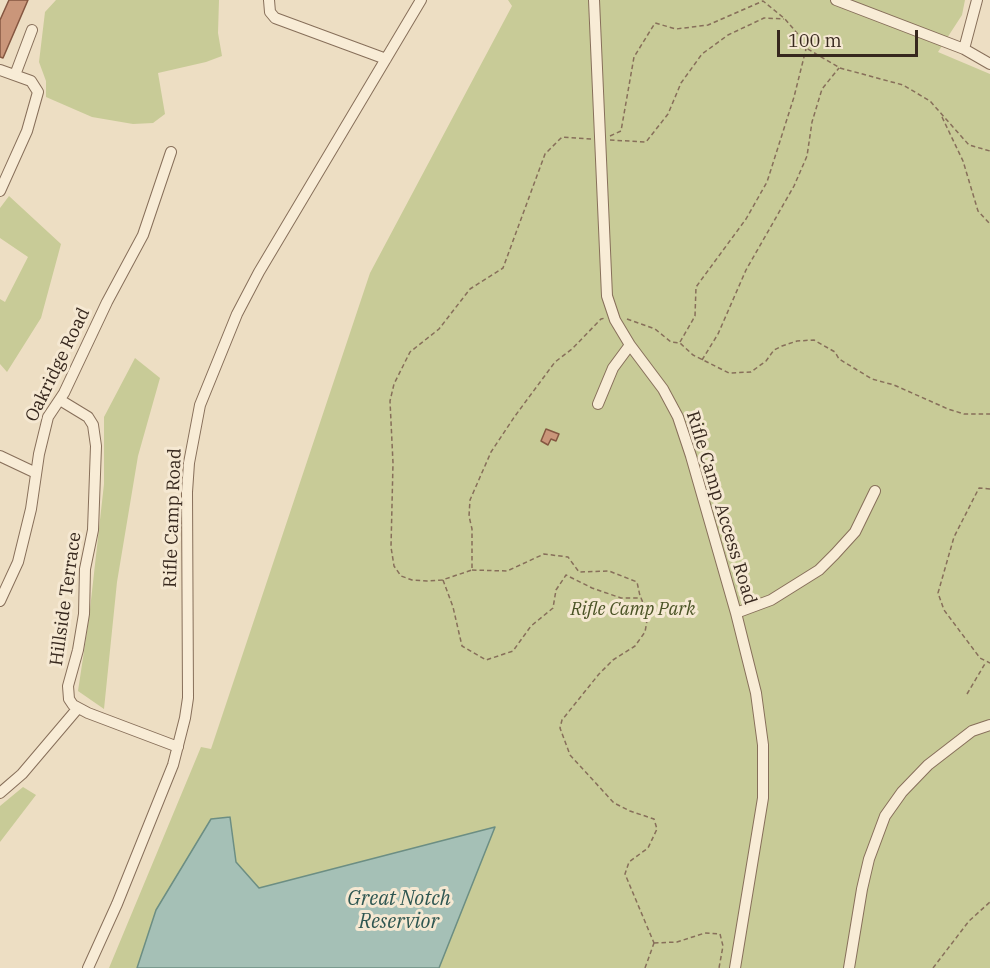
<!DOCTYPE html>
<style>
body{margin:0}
#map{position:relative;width:990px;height:968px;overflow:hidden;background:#eddec3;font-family:"IBM Plex Serif",serif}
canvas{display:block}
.scale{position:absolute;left:777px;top:30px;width:141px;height:27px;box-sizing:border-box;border:3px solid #37281e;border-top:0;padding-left:8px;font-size:18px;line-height:21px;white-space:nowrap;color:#37281e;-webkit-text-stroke:4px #f5e8d2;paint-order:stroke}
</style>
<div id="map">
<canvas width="990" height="968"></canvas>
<div class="scale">100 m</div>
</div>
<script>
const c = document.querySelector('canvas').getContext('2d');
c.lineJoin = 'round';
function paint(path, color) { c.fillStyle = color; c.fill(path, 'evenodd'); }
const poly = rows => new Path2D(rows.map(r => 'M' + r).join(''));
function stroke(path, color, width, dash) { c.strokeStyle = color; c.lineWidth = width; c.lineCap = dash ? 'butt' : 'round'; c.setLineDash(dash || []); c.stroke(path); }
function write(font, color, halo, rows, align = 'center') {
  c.font = font + ' "IBM Plex Serif",serif'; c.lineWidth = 6; c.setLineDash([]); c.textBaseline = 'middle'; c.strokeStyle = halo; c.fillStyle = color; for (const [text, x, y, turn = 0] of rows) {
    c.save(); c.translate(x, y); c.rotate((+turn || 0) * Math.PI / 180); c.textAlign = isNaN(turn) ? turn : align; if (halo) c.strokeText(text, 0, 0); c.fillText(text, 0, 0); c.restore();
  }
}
const green = poly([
 [56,0,219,0,218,33,222,56,206,62,158,73,165,114,153,123,133,124,92,117,46,97,46,81,39,62,45,12],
 [508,0,965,0,962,15,938,52,990,74,990,968,109,968,201,747,211,749,370,273,512,6],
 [9,196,61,244,41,318,7,372,0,364,0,299,5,302,28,257,0,238,0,208],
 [135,358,160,378,138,456,117,582,104,709,78,691,89,618,104,484,104,417],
 [23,787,36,795,0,842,0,806]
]);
const water = poly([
 [230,817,236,862,259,888,495,827,439,968,137,968,156,910,211,819,230,817]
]);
const building = poly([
 [9,0,28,0,3,58,0,57,0,20,9,0],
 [546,429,559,434,556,441,551,439,548,445,541,441,546,429]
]);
const path = poly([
 [942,117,963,161,978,211,990,224],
 [610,136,621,131,634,57,655,23,676,29,708,25,763,1,785,19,797,33,806,48,840,68,903,85,930,101,969,145,990,151],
 [591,139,562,137,545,154,503,268,470,289,439,329,410,352,394,384,390,401,393,463,391,547,394,566,401,576,412,580,427,581,442,580,472,570,472,529,469,516,470,500,491,452,515,416,555,362,572,349,601,319,605,318],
 [610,140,646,142,668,114,681,83,702,54,728,35,764,18,784,19],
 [627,319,655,329,671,342,680,343,693,355,729,373,751,372,766,361,774,350,782,346,797,341,814,340,835,352,839,359,872,379,894,385,948,409,964,414,990,414],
 [680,342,695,316,696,287,746,219,767,182,794,97,806,49],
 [702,360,718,334,746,270,794,186,807,156,812,122,822,89,839,68],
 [990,489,979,488,954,537,938,593,944,610,980,658,990,663],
 [472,570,507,571,544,554,568,557,579,572,609,571,637,582,640,596],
 [443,580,453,607,462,646,486,660,513,651,531,626,553,608,556,590,566,575,592,588,621,598,641,598,648,615,645,632,635,646,613,660,599,674,562,720,560,728,570,755,614,803,630,811,654,819,657,829,648,848,629,862,625,874,654,943],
 [967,694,986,662],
 [654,943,677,942,705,933,720,934,723,946,719,968],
 [645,968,654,943],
 [933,968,969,921,990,902]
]);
const minor = poly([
 [269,0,270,12,275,18,386,59],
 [594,0,607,296,615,320,630,345,663,389,678,417,691,456,736,613,756,693,763,745,763,798,735,968],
 [836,0,964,49],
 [977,0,964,49,990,64],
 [0,70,31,81,38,92,27,131,0,191],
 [15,75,32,30],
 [60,400,88,417,93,425,96,446,93,530,85,569,84,614,78,650,68,686,69,699,73,705,88,713,178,747],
 [598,404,613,368,630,345],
 [0,456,36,473],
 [0,601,18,562,31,509,39,454,48,417,64,393,107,302,143,235,171,152],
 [736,613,771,600,819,570,835,554,855,532,875,491],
 [0,793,22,774,78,708],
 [88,968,117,904,173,765,185,718,188,698,187,492,189,463,200,405,237,314,259,272,421,0],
 [849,968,862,889,869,859,885,816,902,792,928,765,972,731,990,725]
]);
const streetNames = [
 ["Oakridge Road",58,365,-64],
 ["Rifle Camp Access Road",721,508,73],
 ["Rifle Camp Road",173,518,-88],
 ["Hillside Terrace",66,599,-82]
];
const parkNames = [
 ["Rifle Camp Park",633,610]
];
const waterNames = [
 ["Great Notch",399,899],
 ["Reservior",399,922]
];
paint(green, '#c8cb97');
paint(water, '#a5c0b6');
stroke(water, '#6c8e83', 1.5);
paint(building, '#ca967a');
stroke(building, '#855741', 1.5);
stroke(minor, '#876f5a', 12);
stroke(path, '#876f5a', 1.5, [4.5, 3]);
stroke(minor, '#f8ecd6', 10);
write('18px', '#37281e', '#f5e8d2', streetNames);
write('italic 18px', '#4a5325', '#f5e8d2', parkNames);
write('italic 20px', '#2e5651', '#f5e8d2', waterNames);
</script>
